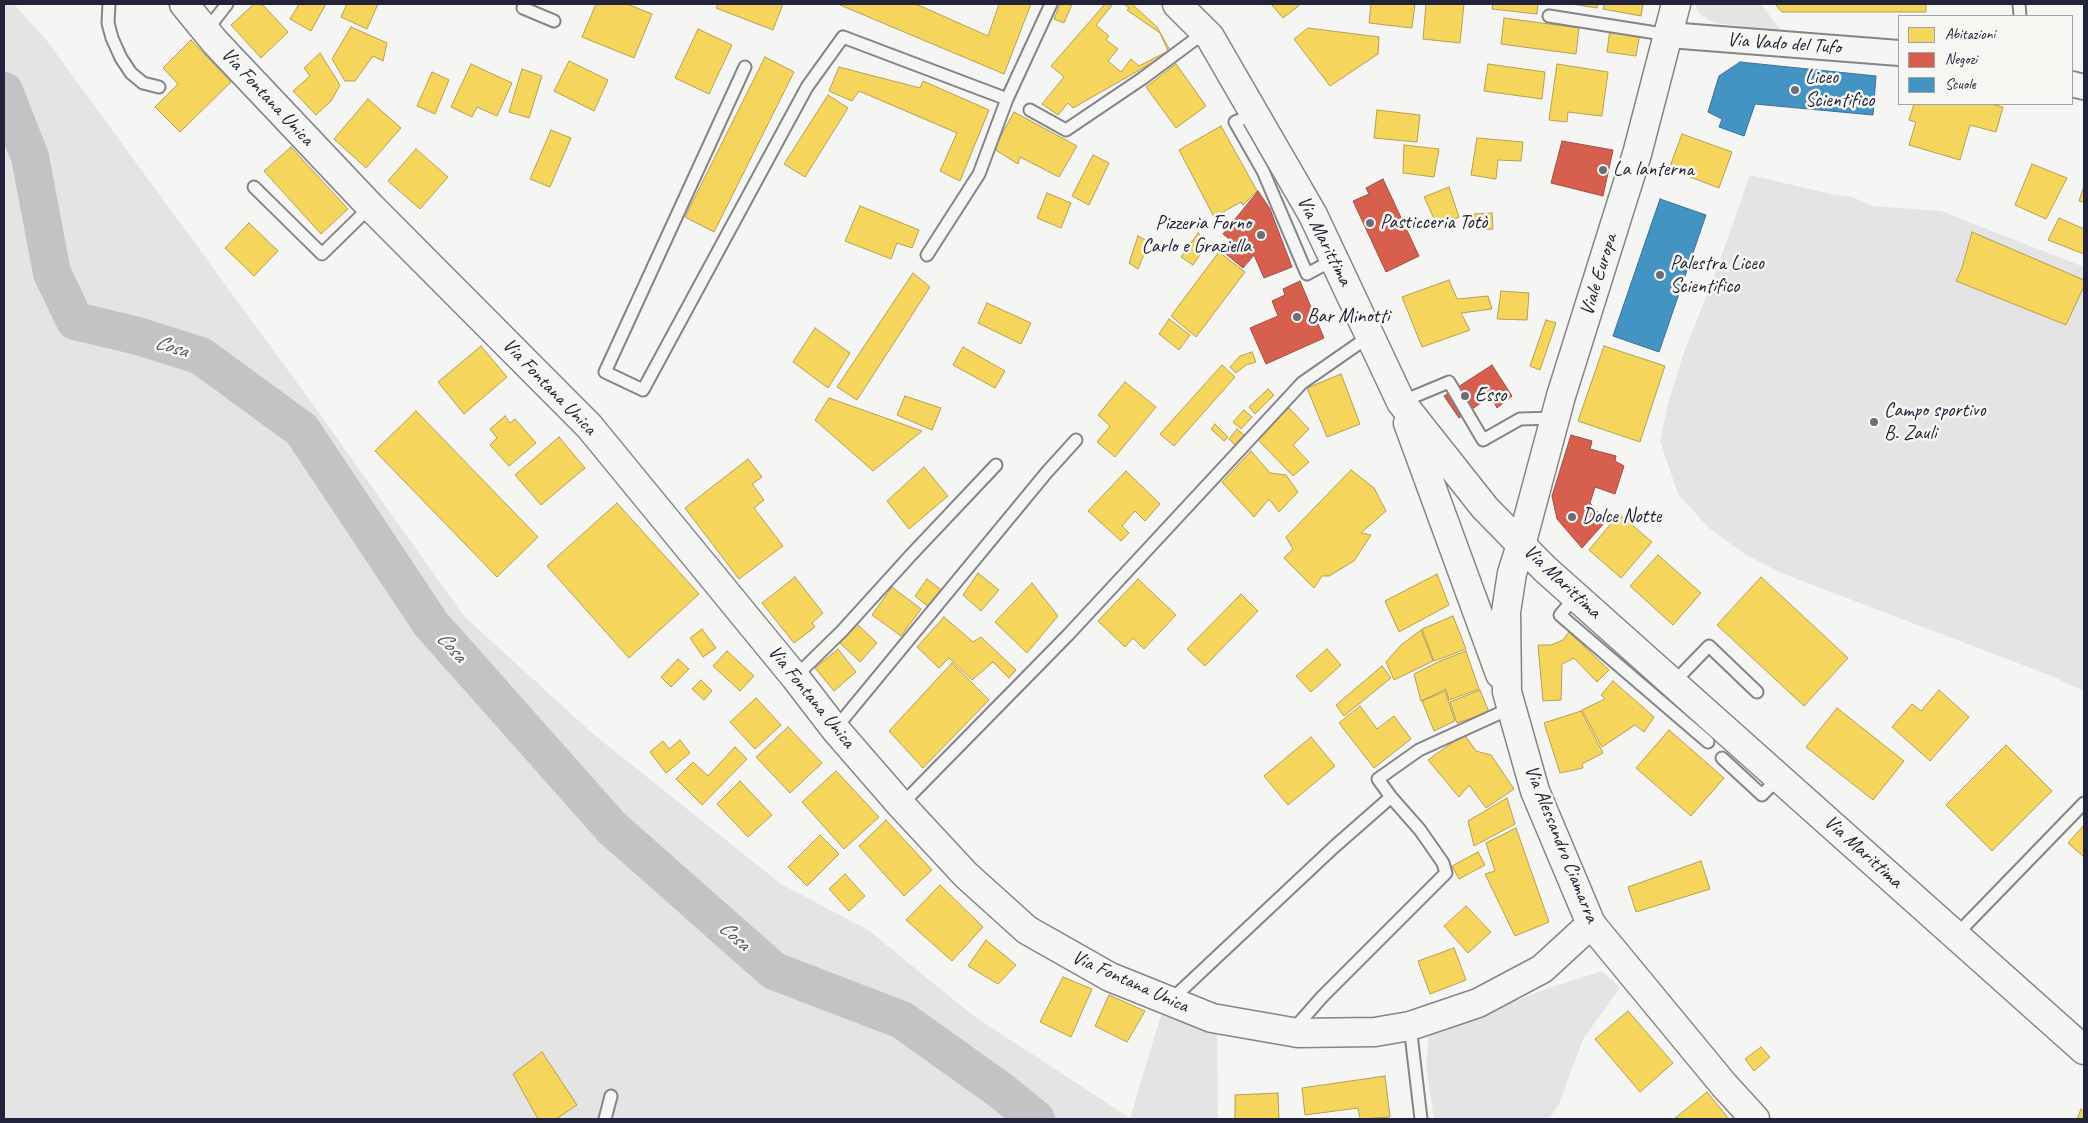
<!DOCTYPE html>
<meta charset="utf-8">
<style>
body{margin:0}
#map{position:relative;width:2088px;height:1123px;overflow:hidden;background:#f5f5f3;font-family:Caveat,sans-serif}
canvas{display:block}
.frame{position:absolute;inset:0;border:5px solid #22223b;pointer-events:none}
.legend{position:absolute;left:1898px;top:15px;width:175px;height:90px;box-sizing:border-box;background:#f6f6f2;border:1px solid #a1a1a9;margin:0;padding:6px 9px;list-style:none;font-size:15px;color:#22223b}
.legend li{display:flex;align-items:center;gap:10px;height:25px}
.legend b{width:25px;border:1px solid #a1a1a9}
</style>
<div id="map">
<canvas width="2088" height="1123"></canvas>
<div class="frame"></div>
<ul class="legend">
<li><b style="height:14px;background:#f6d55c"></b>Abitazioni</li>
<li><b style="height:14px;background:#d6604d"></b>Negozi</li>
<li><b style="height:14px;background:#4393c3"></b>Scuole</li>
</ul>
</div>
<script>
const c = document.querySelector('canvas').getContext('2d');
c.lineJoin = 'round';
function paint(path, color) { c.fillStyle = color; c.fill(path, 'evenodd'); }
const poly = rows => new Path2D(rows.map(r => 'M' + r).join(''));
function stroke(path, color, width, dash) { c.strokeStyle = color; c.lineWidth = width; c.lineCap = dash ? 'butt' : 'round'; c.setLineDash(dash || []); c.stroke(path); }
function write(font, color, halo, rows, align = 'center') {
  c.font = font + ' Caveat,sans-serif'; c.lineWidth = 5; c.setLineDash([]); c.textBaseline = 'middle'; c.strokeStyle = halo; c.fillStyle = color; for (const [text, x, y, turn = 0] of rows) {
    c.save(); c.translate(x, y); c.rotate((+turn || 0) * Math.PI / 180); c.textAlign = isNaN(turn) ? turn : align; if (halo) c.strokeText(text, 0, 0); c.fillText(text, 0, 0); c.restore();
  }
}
const green = poly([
 [4,4,14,4,47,41,317,410,464,616,593,734,781,884,868,930,975,1017,1130,1118,1161,1015,1217,1031,1218,1119,4,1119],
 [1696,4,1761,4,1781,31,1715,23,1702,16,1697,10],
 [1750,175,1831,194,1853,197,1871,206,1941,211,2084,267,2084,691,2049,675,1781,573,1746,555,1709,528,1678,494,1660,441,1668,404,1683,355,1713,280],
 [1602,971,1620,988,1583,1039,1559,1104,1549,1119,1434,1119,1426,1066,1429,1034,1549,988]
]);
const homes = poly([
 [254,4,262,4,288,32,261,58,231,25,254,4],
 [299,4,326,4,311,31,290,19,299,4],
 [347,4,378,4,367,29,341,17,347,4],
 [596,4,627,4,652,14,634,58,582,37,596,4],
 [718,4,783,4,773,30,716,8,718,4],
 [840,4,916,4,988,36,999,4,1031,4,1004,74,840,5,840,4],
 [1060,4,1072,4,1064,23,1054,19,1060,4],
 [1105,4,1132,4,1157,27,1171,52,1073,108,1068,103,1058,115,1042,104,1064,77,1051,66,1105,4],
 [1113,4,1124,4,1129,8,1127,10,1160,33,1168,51,1139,66,1131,59,1121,72,1108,61,1118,49,1106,40,1109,36,1096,25,1113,4],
 [1271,4,1301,4,1283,18,1271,4],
 [1371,4,1415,4,1412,28,1369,23,1371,4],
 [1426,4,1464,4,1460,43,1423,39,1426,4],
 [1493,4,1538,4,1537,14,1492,9,1493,4],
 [1572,4,1598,4,1597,8,1572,4],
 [1604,4,1643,4,1641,16,1603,9,1604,4],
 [1775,4,1926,4,1926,12,1782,12,1775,4],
 [1504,18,1579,28,1576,54,1501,44,1504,18],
 [351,27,387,43,383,61,373,56,355,81,345,81,332,59,351,27],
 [1308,28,1379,37,1378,54,1330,86,1294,39,1308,28],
 [698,29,732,45,709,94,675,78,698,29],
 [1610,29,1640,33,1636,56,1607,52,1610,29],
 [191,40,231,82,180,132,155,107,178,84,163,68,191,40],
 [320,53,340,85,331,101,316,115,293,91,310,76,304,68,320,53],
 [765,57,794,72,714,232,685,217,765,57],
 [569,61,608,80,594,111,554,91,569,61],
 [471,64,512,83,497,116,477,107,472,117,451,107,471,64],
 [1176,64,1206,106,1176,128,1146,87,1176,64],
 [1488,64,1545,72,1542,99,1484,91,1488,64],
 [1557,64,1608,72,1602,116,1568,112,1567,122,1549,120,1557,64],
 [839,67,920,88,923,81,989,110,960,181,940,171,957,133,859,91,852,101,829,91,839,67],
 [522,69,542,76,529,118,509,112,522,69],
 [432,72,449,80,435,114,417,106,432,72],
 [828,95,848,108,805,177,784,164,828,95],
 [368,99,401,128,366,168,334,139,368,99],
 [1914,104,1991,104,2003,107,1996,132,1970,125,1960,160,1909,145,1916,122,1909,120,1914,104],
 [1377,110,1420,115,1417,142,1374,138,1377,110],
 [1014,112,1077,146,1059,177,1020,157,1018,164,994,149,1014,112],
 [1221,126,1257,191,1243,205,1241,202,1214,217,1179,150,1221,126],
 [551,130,571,138,550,187,530,179,551,130],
 [1682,134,1732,152,1719,188,1669,169,1682,134],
 [1477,138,1523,142,1521,161,1498,160,1496,179,1471,175,1477,138],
 [1404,145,1439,149,1434,177,1403,173,1404,145],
 [291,147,348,209,321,234,264,171,291,147],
 [416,149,448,177,420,209,388,181,416,149],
 [1093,155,1109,163,1089,205,1072,196,1093,155],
 [2032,164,2067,178,2046,219,2015,205,2032,164],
 [2084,186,2084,202,2079,201,2084,186],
 [1449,187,1459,217,1438,227,1424,197,1449,187],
 [1047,193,1071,203,1061,228,1037,218,1047,193],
 [860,206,919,230,912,248,897,243,891,259,845,241,860,206],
 [1492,213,1493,229,1476,230,1474,214,1492,213],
 [2059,218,2084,229,2084,254,2048,240,2059,218],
 [249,223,278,251,254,276,225,248,249,223],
 [1972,232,2084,280,2084,286,2066,325,1956,281,1962,268,1972,232],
 [1198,233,1208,243,1193,265,1181,257,1198,233],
 [1138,236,1149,242,1138,269,1129,263,1138,236],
 [1219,252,1245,272,1196,337,1171,316,1219,252],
 [913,273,930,287,857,400,837,387,913,273],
 [1449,280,1457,299,1488,296,1492,309,1461,313,1470,330,1422,347,1402,297,1449,280],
 [1501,291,1529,293,1527,320,1497,319,1501,291],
 [987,303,1031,323,1021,344,978,323,987,303],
 [1169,319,1190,335,1179,350,1159,334,1169,319],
 [1546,320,1556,323,1540,370,1530,366,1546,320],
 [815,328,850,353,828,388,793,362,815,328],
 [481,346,507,377,464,414,438,382,481,346],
 [1604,346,1665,366,1640,442,1578,421,1604,346],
 [963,347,1005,371,995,388,953,365,963,347],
 [1252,352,1256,362,1246,365,1236,373,1230,367,1240,356,1252,352],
 [1222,365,1235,377,1174,446,1160,434,1222,365],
 [1341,374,1360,424,1327,437,1307,388,1341,374],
 [1125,382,1156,407,1115,457,1097,442,1110,426,1098,415,1125,382],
 [1268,389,1274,395,1255,414,1249,407,1268,389],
 [905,396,941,408,932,430,897,415,905,396],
 [829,398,922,431,873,471,815,420,829,398],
 [1289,408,1309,429,1293,445,1309,462,1293,476,1257,439,1289,408],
 [1244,410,1252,417,1241,429,1233,422,1244,410],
 [416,411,538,537,497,577,375,451,416,411],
 [505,416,510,423,515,419,536,443,509,466,490,445,497,438,490,429,505,416],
 [1215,424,1228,437,1224,441,1211,429,1215,424],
 [1237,429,1244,435,1235,445,1229,439,1237,429],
 [559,437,585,468,541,505,515,475,559,437],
 [1251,451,1270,473,1286,475,1298,492,1279,512,1269,499,1254,517,1222,482,1251,451],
 [748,459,762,477,752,484,764,500,754,508,783,546,739,579,685,508,748,459],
 [924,467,948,496,909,529,887,501,924,467],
 [1351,470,1374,488,1386,511,1361,533,1371,535,1354,561,1329,576,1322,576,1314,588,1284,558,1293,549,1286,537,1351,470],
 [1126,471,1160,504,1145,521,1135,511,1122,526,1129,533,1121,541,1088,511,1126,471],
 [617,503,699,594,629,658,547,566,617,503],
 [1619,514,1652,542,1621,578,1589,550,1619,514],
 [1658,555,1701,593,1673,625,1630,586,1658,555],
 [978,573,999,590,981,611,963,595,978,573],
 [1437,574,1449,605,1399,632,1385,601,1437,574],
 [795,577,823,613,812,623,815,627,794,643,762,603,795,577],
 [1761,577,1848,658,1804,706,1717,625,1761,577],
 [927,579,944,592,931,609,915,596,927,579],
 [1138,579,1176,615,1144,649,1133,638,1125,647,1098,621,1138,579],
 [1032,583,1058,616,1027,653,995,622,1032,583],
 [892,587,921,609,901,636,872,615,892,587],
 [1241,594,1258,611,1205,666,1187,649,1241,594],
 [1453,616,1466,649,1434,661,1422,629,1453,616],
 [944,617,973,642,981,637,1016,670,1009,678,993,662,972,680,949,658,939,668,917,647,944,617],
 [857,624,877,643,860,662,840,643,857,624],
 [702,629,716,648,703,657,690,638,702,629],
 [1421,630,1433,661,1394,680,1386,662,1401,645,1421,630],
 [1569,632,1609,670,1597,682,1574,658,1562,664,1561,700,1543,701,1538,645,1551,645,1563,640,1569,632],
 [838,649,856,672,834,691,815,668,838,649],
 [1327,649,1341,665,1311,692,1296,676,1327,649],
 [727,651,754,676,740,691,713,666,727,651],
 [1466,651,1479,689,1449,700,1446,689,1421,701,1414,674,1440,661,1466,651],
 [678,659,689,669,671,687,661,677,678,659],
 [952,663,989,700,923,768,889,731,952,663],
 [1382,666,1391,678,1344,716,1336,705,1382,666],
 [701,680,712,691,704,700,692,689,701,680],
 [1613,681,1654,717,1644,732,1635,725,1602,747,1582,710,1605,699,1601,695,1613,681],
 [1480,690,1489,712,1457,723,1450,702,1480,690],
 [1939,690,1969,717,1930,761,1892,727,1912,704,1921,711,1939,690],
 [1445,691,1455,721,1434,731,1422,701,1445,691],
 [756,698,781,725,755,749,730,722,756,698],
 [1360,706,1377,729,1394,716,1411,739,1374,768,1339,723,1360,706],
 [1837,708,1904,761,1873,800,1806,747,1837,708],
 [1581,711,1603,753,1582,764,1583,768,1560,773,1544,723,1581,711],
 [788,727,822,763,790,793,756,757,788,727],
 [1669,730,1724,778,1691,816,1636,768,1669,730],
 [1464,734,1476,751,1491,755,1514,789,1486,808,1469,785,1459,797,1428,760,1464,734],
 [1311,737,1335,766,1288,805,1264,776,1311,737],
 [680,740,690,753,666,773,650,752,663,741,669,749,680,740],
 [2006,745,2052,791,1992,851,1946,805,2006,745],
 [735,747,747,759,702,805,676,779,693,762,708,776,735,747],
 [836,771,879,817,844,849,802,802,836,771],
 [740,781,772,815,748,837,717,804,740,781],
 [1507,798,1515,824,1474,846,1468,821,1507,798],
 [886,820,932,870,904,896,859,846,886,820],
 [2084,825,2084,857,2068,843,2084,825],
 [1516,828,1549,922,1515,936,1485,874,1495,871,1486,843,1516,828],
 [820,835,839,854,807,886,788,867,820,835],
 [1478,852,1485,865,1459,879,1452,866,1478,852],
 [1701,861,1710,889,1636,912,1628,887,1701,861],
 [845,874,865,896,849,911,829,889,845,874],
 [940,885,983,927,952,961,906,920,940,885],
 [1466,906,1491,932,1468,953,1444,926,1466,906],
 [986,940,1016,965,998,984,968,966,986,940],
 [1454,948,1466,980,1430,994,1418,961,1454,948],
 [1063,977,1092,989,1071,1037,1040,1022,1063,977],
 [1109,995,1145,1011,1127,1042,1095,1026,1109,995],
 [1628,1011,1673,1063,1640,1092,1595,1039,1628,1011],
 [1761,1047,1770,1057,1754,1071,1745,1059,1761,1047],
 [542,1052,577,1105,556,1119,538,1119,513,1074,542,1052],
 [1385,1076,1390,1117,1360,1119,1358,1108,1305,1115,1302,1088,1385,1076],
 [1707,1092,1729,1119,1674,1119,1707,1092],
 [1278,1093,1279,1119,1235,1119,1235,1095,1278,1093],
 [2081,1109,2084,1112,2084,1119,2077,1119,2081,1109]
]);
const shops = poly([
 [1562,141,1613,150,1603,196,1551,183,1562,141],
 [1383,179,1419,256,1386,272,1353,201,1369,194,1366,188,1383,179],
 [1258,191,1270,209,1292,267,1264,278,1254,255,1243,268,1226,254,1233,242,1223,234,1258,191],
 [1300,281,1324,338,1266,364,1250,328,1278,316,1272,301,1285,295,1283,289,1300,281],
 [1492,365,1512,396,1497,408,1491,396,1459,418,1444,396,1492,365],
 [1571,435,1592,441,1590,449,1616,456,1615,461,1624,466,1615,494,1595,487,1590,503,1606,521,1582,548,1557,519,1552,496,1571,435]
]);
const schools = poly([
 [1740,62,1876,76,1873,115,1755,104,1744,136,1719,127,1722,119,1708,112,1719,76,1740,62],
 [1660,199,1706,215,1659,352,1613,336,1660,199]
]);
const river = poly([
 [4,91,30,157,52,273,75,321,138,336,201,356,302,430,431,624,612,828,774,971,902,1020,1000,1090,1036,1119]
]);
const service = poly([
 [109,4,108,23,112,38,121,58,131,73,143,83,159,87],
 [524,4,523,8,554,21],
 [2019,4,2020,16],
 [1549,16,1669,35],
 [206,31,227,4],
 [745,67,605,372,643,390,807,87,843,37,1007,99],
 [1030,110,1066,130,1143,78,1205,32],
 [1254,114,1235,122,1263,171,1307,274,1333,260],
 [254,187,322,254,370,207],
 [927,255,979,174,1007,99,1051,4],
 [1401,402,1449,382,1483,440,1520,419,1555,418],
 [1576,596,1560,615,1708,742],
 [795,677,842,631,911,555,996,465],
 [1673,683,1709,646,1757,692],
 [835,729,1047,472,1076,440],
 [1722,758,1762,795,1779,777],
 [901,805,1068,635,1302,383,1371,335],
 [1956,935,2084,803],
 [1171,1000,1334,847,1391,797,1378,779,1419,750,1511,708],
 [1410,1026,1421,1119],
 [1293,1030,1322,997,1446,873,1443,863,1420,830,1391,797],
 [605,1119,611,1096]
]);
const minor = poly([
 [1669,35,1899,53],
 [2072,84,2084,87]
]);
const tertiary = poly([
 [1521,545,1561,396,1637,154,1676,4],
 [1591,924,1724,1085,1755,1119]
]);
const secondary = poly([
 [184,4,215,42,371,207,589,426,795,677,835,729,901,805,966,875,1027,930,1110,977,1212,1018,1298,1033,1375,1032,1410,1026,1478,1003,1542,969,1591,924,1535,791,1507,692,1506,612,1512,573,1521,545],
 [1177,4,1210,37,1313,215,1401,402,1485,508,1545,569,2084,1050],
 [1408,423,1500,674]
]);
const markers = [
 [1795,90,5,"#6c6c7b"],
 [1603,170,5,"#6c6c7b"],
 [1370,223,5,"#6c6c7b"],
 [1261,235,5,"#6c6c7b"],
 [1660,275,5,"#6c6c7b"],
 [1297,317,5,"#6c6c7b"],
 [1465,396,5,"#6c6c7b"],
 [1874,422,5,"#6c6c7b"],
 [1572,517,5,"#6c6c7b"]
];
const streetNames = [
 ["Via Vado del Tufo",1784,44,4],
 ["Via Fontana Unica",267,97,47],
 ["Via Marittima",1324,241,63],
 ["Viale Europa",1599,275,-73],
 ["Via Fontana Unica",549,387,46],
 ["Via Marittima",1562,582,43],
 ["Via Fontana Unica",811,697,51],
 ["Via Alessandro Ciamarra",1561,844,68],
 ["Via Marittima",1863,852,42],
 ["Via Fontana Unica",1130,982,24]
];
const poiNames = [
 ["Liceo",1805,78],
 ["Scientifico",1805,101],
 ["La lanterna",1613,170],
 ["Pasticceria Totò",1380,223],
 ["Pizzeria Forno",1251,224,"right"],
 ["Carlo e Graziella",1251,247,"right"],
 ["Palestra Liceo",1670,264],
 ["Scientifico",1670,287],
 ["Bar Minotti",1307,317],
 ["Esso",1475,396],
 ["Campo sportivo",1884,411],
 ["B. Zauli",1884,434],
 ["Dolce Notte",1582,517]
];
const waterNames = [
 ["Cosa",171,347,18],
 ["Cosa",451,647,48],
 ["Cosa",734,936,42]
];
paint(green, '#e4e4e4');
paint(homes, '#f6d55c');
stroke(homes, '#b69f52', 1);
paint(shops, '#d6604d');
stroke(shops, '#a04d48', 1);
paint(schools, '#4393c3');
stroke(schools, '#39719a', 1);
stroke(river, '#c3c3c6', 38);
stroke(service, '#858589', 15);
stroke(minor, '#858589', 28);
stroke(tertiary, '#858589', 31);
stroke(secondary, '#858589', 31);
stroke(service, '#f5f5f3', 11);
stroke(minor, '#f5f5f3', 24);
stroke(tertiary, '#f5f5f3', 28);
stroke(secondary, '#f5f5f3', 28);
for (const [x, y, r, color] of markers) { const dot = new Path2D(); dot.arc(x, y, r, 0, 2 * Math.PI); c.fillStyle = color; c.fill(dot); stroke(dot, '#f6f6f2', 2); }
write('20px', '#22223b', '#f6f6f2', streetNames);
write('20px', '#22223b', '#f6f6f2', poiNames, 'left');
write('italic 21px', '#535365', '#f6f6f2', waterNames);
</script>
